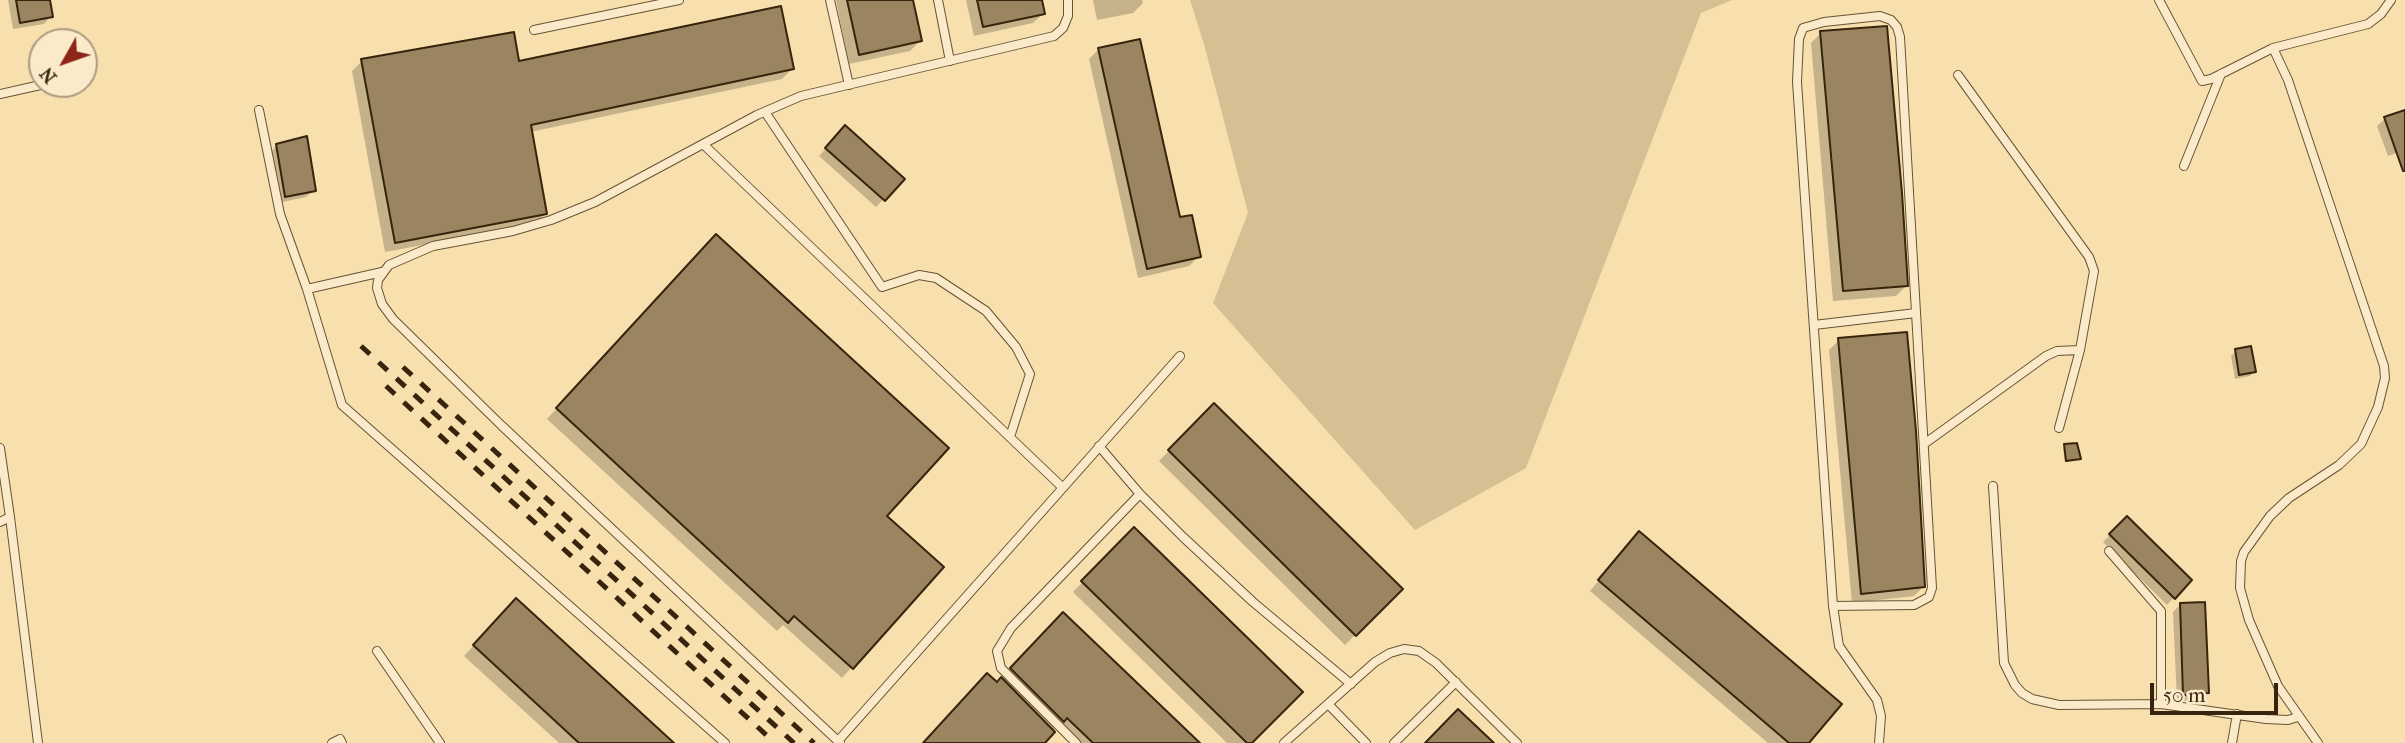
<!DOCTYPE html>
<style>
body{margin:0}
#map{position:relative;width:2405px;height:743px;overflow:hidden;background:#f7dfae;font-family:"IM FELL French Canon",serif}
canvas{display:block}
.north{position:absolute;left:28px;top:28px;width:70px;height:70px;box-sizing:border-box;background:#faeaca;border:2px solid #ac9b7e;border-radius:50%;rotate:230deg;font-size:19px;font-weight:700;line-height:28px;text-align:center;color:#37240c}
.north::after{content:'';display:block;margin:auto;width:24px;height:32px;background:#8f2418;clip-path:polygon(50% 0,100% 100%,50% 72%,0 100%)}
.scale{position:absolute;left:2150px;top:683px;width:128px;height:32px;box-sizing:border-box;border:4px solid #37240c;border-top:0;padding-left:9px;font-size:21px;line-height:24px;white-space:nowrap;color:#37240c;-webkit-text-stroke:5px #faeaca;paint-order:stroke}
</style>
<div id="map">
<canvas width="2405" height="743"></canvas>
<div class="north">N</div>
<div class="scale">50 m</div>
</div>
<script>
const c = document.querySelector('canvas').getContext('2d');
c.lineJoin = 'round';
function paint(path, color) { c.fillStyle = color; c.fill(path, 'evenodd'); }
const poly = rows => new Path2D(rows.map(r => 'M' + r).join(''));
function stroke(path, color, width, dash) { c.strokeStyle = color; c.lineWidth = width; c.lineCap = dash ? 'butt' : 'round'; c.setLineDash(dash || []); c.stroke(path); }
const green = poly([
 [1190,0,1732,0,1701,13,1526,468,1415,530,1213,303,1248,213,1204,44]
]);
const shadow = poly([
 [8,0,48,0,51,16,44,24,13,29],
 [836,0,912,0,920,41,910,51,849,64],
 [966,0,1041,0,1044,13,1033,23,974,36],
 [1093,0,1142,0,1143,3,1133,13,1097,20],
 [1821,33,1906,286,1896,296,1833,301,1811,43],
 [1099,49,1178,219,1199,256,1189,266,1138,278,1089,59],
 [362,61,518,63,792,69,782,79,530,132,545,214,535,224,385,252,352,71],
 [2405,112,2405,150,2388,156,2377,126,2385,119],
 [838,135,902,179,876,207,819,156],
 [277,145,314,190,306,197,278,203,270,153],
 [706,246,884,516,941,567,842,678,783,625,777,631,547,419],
 [1839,340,1924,586,1914,596,1852,603,1829,350],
 [2236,351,2254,371,2250,376,2235,379,2231,356],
 [1214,405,1400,589,1345,645,1159,461],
 [2065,446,2079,458,2077,460,2065,462,2063,448],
 [2127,518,2190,580,2167,605,2103,542],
 [1134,529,1250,743,1227,743,1073,592],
 [1630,543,1806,743,1768,743,1590,591],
 [2180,605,2207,693,2200,700,2177,701,2173,612],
 [507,610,671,743,559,743,464,656],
 [1053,624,1197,743,1073,743,1057,727,1043,743,924,743,997,684]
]);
const building = poly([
 [16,0,50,0,53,17,20,23,16,0],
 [847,0,913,0,922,41,859,55,847,0],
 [977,0,1042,0,1045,14,983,27,977,0],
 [781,6,794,69,531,125,547,214,395,243,361,59,514,32,519,61,781,6],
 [1887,26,1902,193,1908,286,1843,291,1820,31,1887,26],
 [1140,39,1180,217,1192,215,1201,257,1147,269,1098,48,1140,39],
 [2405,110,2405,171,2403,171,2384,117,2405,110],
 [845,125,905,179,885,201,825,148,845,125],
 [307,136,316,191,285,197,276,144,307,136],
 [716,234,949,448,887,516,944,567,853,669,794,616,788,623,556,408,716,234],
 [1907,332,1916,431,1925,587,1861,594,1838,338,1907,332],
 [2251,346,2256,372,2239,375,2235,349,2251,346],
 [1214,403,1403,589,1356,636,1168,450,1214,403],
 [2077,443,2081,459,2066,461,2064,444,2077,443],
 [2127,516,2192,580,2175,599,2109,534,2127,516],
 [1134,527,1303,692,1252,743,1247,743,1081,581,1134,527],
 [1639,531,1842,704,1809,743,1789,743,1598,580,1639,531],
 [516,598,674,743,579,743,473,645,516,598],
 [2205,602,2209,693,2183,695,2180,603,2205,602],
 [1063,612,1200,743,1093,743,1067,718,1064,722,1010,668,1063,612],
 [987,673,997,682,1001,677,1055,732,1045,743,923,743,987,673],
 [1458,709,1494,743,1425,743,1458,709]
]);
const service = poly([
 [830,0,849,85],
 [938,0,950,61],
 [2159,0,2202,81,2211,79,2273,48,2288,80,2384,366,2385,378,2378,407,2361,444,2339,465,2289,498,2270,516,2244,552,2241,561,2240,588,2249,620,2278,686,2318,743],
 [534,30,679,0],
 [2273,48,2368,24,2381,14,2391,0],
 [1958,75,2089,257,2094,271,2080,350],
 [0,94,45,84],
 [259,110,280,214,307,289,382,272],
 [765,112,882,287,919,275,936,278,986,311,1016,347,1030,374,1010,437],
 [704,145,1062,487],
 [2184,166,2221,74],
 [307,289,342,405,725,743],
 [1814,325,1916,313],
 [1924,444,2046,356,2057,351,2080,350,2059,428],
 [1099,446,1140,494,1183,537,1253,602,1351,684],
 [0,448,10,517,0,522],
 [1993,486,2004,663,2015,685,2022,693,2032,699,2059,705,2161,704,2266,719,2288,720,2298,717],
 [10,517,38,743],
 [2109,551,2161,611,2161,704],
 [1833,606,1914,605,1929,597,1932,588,1900,37,1897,27,1891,20,1880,16,1824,22,1803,28,1799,39,1797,82,1833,606,1839,646,1877,700,1881,716,1879,743],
 [377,651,440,743],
 [1328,704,1366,743],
 [838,741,1180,356],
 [332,743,340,739,342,743],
 [840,743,501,425,393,319,382,304,377,288,378,280,389,265,433,246,513,231,551,220,595,202,757,115,801,96,1054,36,1063,28,1068,16,1068,0],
 [1076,743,1001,668,997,651,1011,628,1140,494],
 [1284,743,1375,662,1390,653,1404,649,1419,651,1436,663,1517,743],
 [1394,743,1456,682],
 [2232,743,2237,714]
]);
const rail = poly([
 [361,346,794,743],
 [403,367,814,743],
 [386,386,775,743]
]);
paint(green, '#d6bf92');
paint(shadow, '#0003');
paint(building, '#9b8560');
stroke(building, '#37240c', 2);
stroke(service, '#675334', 10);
stroke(service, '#faeaca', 8);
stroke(rail, '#37240c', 5, [12, 12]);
</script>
